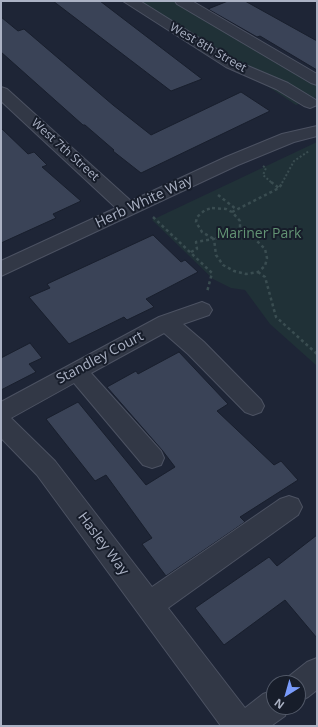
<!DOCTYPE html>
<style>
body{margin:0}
#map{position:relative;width:318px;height:727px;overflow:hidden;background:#1e2536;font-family:"Open Sans",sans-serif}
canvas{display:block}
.frame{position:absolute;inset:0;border:2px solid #abb2c4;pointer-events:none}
.north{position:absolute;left:266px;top:675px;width:40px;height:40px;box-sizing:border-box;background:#171d2a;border:1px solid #525968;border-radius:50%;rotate:217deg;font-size:11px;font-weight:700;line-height:16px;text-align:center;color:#abb2c4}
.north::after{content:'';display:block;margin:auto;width:14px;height:18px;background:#799bfb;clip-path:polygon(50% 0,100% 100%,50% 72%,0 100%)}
</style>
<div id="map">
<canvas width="318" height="727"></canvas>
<div class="frame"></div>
<div class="north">N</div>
</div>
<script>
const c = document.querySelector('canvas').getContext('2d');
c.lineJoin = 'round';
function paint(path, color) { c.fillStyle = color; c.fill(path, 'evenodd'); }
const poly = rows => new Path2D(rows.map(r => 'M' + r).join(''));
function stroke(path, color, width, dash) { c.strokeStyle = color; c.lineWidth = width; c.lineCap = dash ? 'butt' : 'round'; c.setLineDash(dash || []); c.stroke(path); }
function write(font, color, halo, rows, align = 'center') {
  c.font = font + ' "Open Sans",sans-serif'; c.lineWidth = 4; c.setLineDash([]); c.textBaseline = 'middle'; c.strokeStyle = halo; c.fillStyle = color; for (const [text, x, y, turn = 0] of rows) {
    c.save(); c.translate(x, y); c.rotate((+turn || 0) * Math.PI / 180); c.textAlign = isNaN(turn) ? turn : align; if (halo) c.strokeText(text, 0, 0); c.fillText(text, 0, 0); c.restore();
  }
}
const green = poly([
 [139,1,182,1,317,85,317,97,296,105],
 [317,142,317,366,270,324,245,290,231,288,213,279,152,220]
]);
const building = poly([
 [53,1,100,1,202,79,171,91,53,1],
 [228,1,245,1,317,41,317,70,260,36,257,37,208,9,228,1],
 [1,17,18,31,24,29,113,105,151,135,241,92,270,111,141,173,113,151,114,150,85,125,83,125,1,52,1,17],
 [1,128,28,154,34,152,47,165,42,167,81,201,53,214,56,218,1,243,1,128],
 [153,235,181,262,185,260,198,272,146,299,154,307,127,320,124,317,69,344,29,297,50,288,47,284,153,235],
 [30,343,42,358,29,364,36,372,1,390,1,358,30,343],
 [179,352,228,404,217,411,274,465,281,461,298,480,240,517,245,522,166,576,142,544,152,538,106,475,95,481,46,419,78,402,146,485,175,467,162,450,107,387,136,371,138,374,179,352],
 [317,535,317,638,285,600,224,645,195,608,269,557,277,566,317,535]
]);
const pathFar1 = poly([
 [263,166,266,168,263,175,272,183],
 [282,183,294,161,309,151]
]);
const path = poly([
 [271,182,279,188],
 [218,195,236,209],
 [212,208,226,209,232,212,240,221,240,232,214,239,202,232,196,222,197,217,205,210,212,208],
 [232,212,279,188,283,182],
 [153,217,212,273,207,292],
 [191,252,197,249,196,242,214,239,216,255,223,265,234,271,246,274,258,272,265,266,267,258,265,249,254,238,240,232],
 [258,272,265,277,276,317,317,354]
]);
const minor = poly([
 [123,1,140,1,236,61,288,83,316,100,317,105,310,108,304,106,276,89,226,67,123,1],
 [175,1,192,1,317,74,317,85,311,83,177,4,175,1],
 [1,87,7,89,131,201,226,157,282,134,317,126,317,136,294,142,238,165,1,276,1,261,116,208,1,101,1,87],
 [202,302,209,305,212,310,209,315,183,324,204,342,261,400,264,406,261,412,253,415,245,412,188,354,164,333,91,373,161,451,164,458,161,465,152,468,143,465,74,383,11,418,55,461,152,587,280,499,289,496,298,499,302,507,298,515,168,608,245,708,263,694,274,690,274,707,288,707,285,716,271,726,221,726,37,475,1,438,1,402,159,317,202,302],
 [317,658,317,690,308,697,298,702,298,683,285,683,288,677,307,662,317,658]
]);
const farStreetnames = [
 ["West 8th Street",208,48,30],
 ["West 7th Street",65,150,42]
];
const streetNames = [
 ["Herb White Way",144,202,-25],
 ["Standley Court",100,358,-28],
 ["Hasley Way",103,544,53]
];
const parkNames = [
 ["Mariner Park",259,234]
];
paint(green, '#203137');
paint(building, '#3a4357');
stroke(building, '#191f2d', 1);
stroke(minor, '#4c5262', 2);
stroke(pathFar1, '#3a4d51', 2, [2, 2]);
stroke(path, '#3a4d51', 2.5, [3, 3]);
paint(minor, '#323846');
write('12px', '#abb2c4', '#171d2a', farStreetnames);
write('14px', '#abb2c4', '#171d2a', streetNames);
write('14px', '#639474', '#171d2a', parkNames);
</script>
